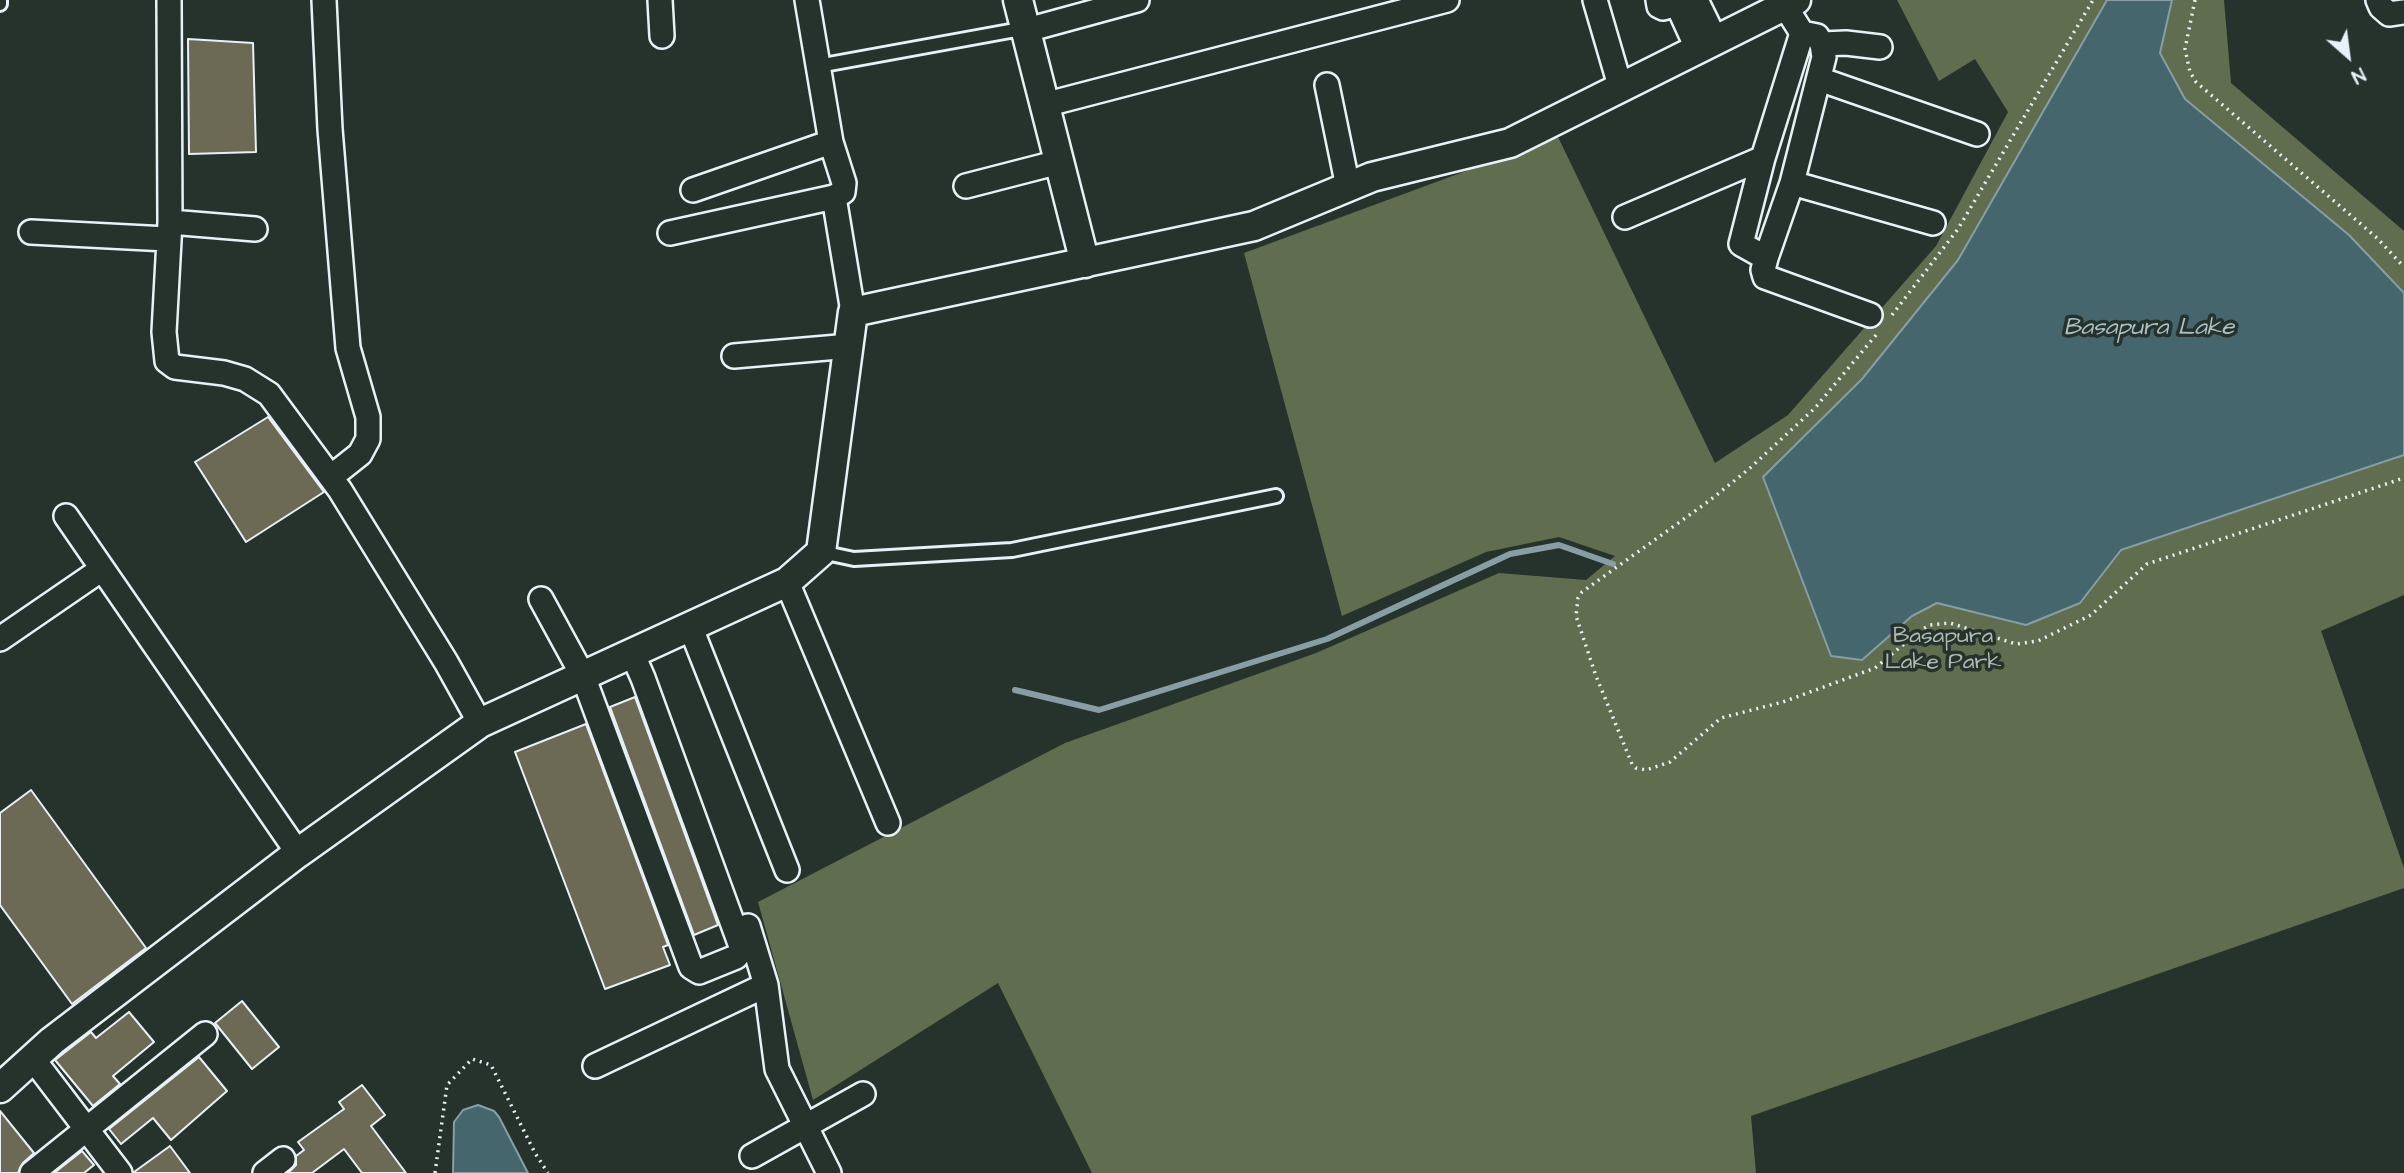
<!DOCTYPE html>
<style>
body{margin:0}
#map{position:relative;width:2404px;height:1173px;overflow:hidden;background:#26332d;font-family:"Architects Daughter",sans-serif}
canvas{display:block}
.north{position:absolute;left:2313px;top:21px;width:70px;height:70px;-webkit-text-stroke:5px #26332d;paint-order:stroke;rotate:152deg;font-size:19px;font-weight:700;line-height:28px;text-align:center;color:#e8f1f8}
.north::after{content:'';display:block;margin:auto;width:24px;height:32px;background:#e8f1f8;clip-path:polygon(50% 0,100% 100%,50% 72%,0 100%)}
</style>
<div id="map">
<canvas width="2404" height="1173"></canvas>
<div class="north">N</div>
</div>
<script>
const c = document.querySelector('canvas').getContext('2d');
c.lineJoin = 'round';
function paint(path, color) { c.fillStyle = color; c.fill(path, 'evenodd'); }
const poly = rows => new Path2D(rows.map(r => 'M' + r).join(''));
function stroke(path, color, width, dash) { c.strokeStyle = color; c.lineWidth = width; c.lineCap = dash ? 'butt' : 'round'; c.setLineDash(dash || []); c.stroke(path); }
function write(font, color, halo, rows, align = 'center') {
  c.font = font + ' "Architects Daughter",sans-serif'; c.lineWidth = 7; c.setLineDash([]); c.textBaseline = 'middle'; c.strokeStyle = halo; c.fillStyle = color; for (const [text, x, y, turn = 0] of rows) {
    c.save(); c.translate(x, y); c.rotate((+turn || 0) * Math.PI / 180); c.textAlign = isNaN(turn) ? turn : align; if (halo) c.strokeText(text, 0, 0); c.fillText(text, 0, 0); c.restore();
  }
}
const green = poly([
 [1897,0,2107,0,1958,260,1862,379,1763,477,1862,660,1912,616,1937,603,2026,625,2080,603,2121,550,2404,455,2404,595,2321,631,2404,868,2404,888,1751,1116,1756,1173,1092,1173,998,983,813,1100,758,902,1065,743,1316,653,1499,573,1586,580,1615,556,1559,537,1486,552,1342,616,1244,253,1558,137,1715,463,1788,415,1936,246,2008,112,1975,59,1939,81],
 [2172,0,2224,0,2231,83,2404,231,2404,293,2349,235,2185,99,2160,53]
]);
const water = poly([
 [2107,0,2172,0,2160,53,2185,99,2349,235,2404,293,2404,455,2121,550,2080,603,2026,625,1937,603,1912,616,1862,660,1831,656,1763,477,1862,379,1958,260,2107,0],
 [478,1105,494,1111,499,1117,528,1173,453,1173,454,1122,463,1110,478,1105]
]);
const stream = poly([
 [1015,690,1099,710,1327,639,1510,554,1559,545,1613,564]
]);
const building = poly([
 [188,39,253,43,256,152,189,154,188,39],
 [268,417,324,492,246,542,195,462,268,417],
 [635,697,718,925,694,935,610,707,635,697],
 [586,724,668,945,663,947,670,965,605,989,515,752,586,724],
 [31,790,146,948,72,1004,0,905,0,813,31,790],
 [242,1001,279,1047,252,1069,215,1023,242,1001],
 [129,1012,154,1042,113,1076,120,1084,93,1106,55,1060,91,1032,96,1038,129,1012],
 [199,1057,227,1091,171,1140,153,1118,121,1144,109,1129,199,1057],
 [362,1085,385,1115,371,1126,406,1173,362,1173,344,1149,312,1173,288,1173,296,1165,296,1156,304,1150,298,1142,344,1109,339,1102,362,1085],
 [0,1111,34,1153,23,1163,18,1173,0,1173,0,1111],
 [170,1146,190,1173,134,1173,134,1172,170,1146],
 [82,1151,94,1165,84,1173,54,1173,82,1151]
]);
const path = poly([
 [2195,0,2185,49,2190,72,2196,82,2377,238,2404,267],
 [1892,315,1958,229,2093,0],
 [1876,335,1815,408,1749,469,1709,501,1582,592,1578,598,1576,616,1596,676,1632,764,1636,768,1646,770,1670,762,1721,718,1783,702,1875,668,1921,630,1930,625,1950,623,2016,644,2038,641,2091,615,2147,564,2404,478],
 [435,1173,447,1085,472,1059,491,1065,535,1153,548,1173]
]);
const service = poly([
 [0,4,0,0],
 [818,66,1010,31,1027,30],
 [821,552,854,559,1012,550,1276,496]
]);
const minor = poly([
 [169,0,170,222,164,332,167,361,175,367,224,373,245,379,269,394,340,490,446,662,480,723],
 [324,0,330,129,348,348,368,417,368,439,360,454,331,477],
 [660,0,662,36],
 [1595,0,1621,89],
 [1658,0,1659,6,1663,8,1677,4,1698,50],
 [1696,0,1716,41],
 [2378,0,2381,7,2389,14,2404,12],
 [1785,6,1802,33,1817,36,1822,44,1824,57,1792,183,1766,258,1741,244,1763,158,1802,33],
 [1027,30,1137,0],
 [1822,44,1846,43,1880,47],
 [1819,79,1977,134],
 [1327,85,1348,187],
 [1044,105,1447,0],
 [1792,183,1933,223],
 [966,186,1059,162],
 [693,190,831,142],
 [834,197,853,312],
 [1625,217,1763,158],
 [170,222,255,229],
 [31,232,167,239],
 [670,233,834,197,843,192,844,183,831,142,807,0],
 [1766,258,1763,270,1765,277,1870,315],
 [734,356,850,346],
 [66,516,298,853],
 [787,582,888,823],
 [541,599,583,676,691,967,699,972,736,957,742,949,643,678,632,653],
 [690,626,787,870],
 [0,639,102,569],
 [748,926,766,985,777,1069,829,1173],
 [33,1059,120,1173],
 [595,1066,766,985],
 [752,1156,863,1094],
 [32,1173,205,1034],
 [265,1173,283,1159]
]);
const tertiary = poly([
 [1018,0,1085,263],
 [0,1088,52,1041,298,853,480,723,787,582,821,552,853,312,1254,226,1372,177,1510,143,1796,0]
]);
const parkNames = [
 ["Basapura",1943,637],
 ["Lake Park",1943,663]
];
const waterNames = [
 ["Basapura Lake",2149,329]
];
paint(green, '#606d4e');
paint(water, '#46666d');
stroke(water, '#879ea5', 2);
stroke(stream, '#879ea5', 6);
paint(building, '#6c6955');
stroke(building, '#e8f1f8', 2);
stroke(service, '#e8f1f8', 18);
stroke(minor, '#e8f1f8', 28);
stroke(tertiary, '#e8f1f8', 33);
stroke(path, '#e8f1f8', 3.5, [2, 5]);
stroke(service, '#26332d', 12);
stroke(minor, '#26332d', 23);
stroke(tertiary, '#26332d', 28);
write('23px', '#b2bcb4', '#26332d', parkNames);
write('italic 24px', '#afc0c7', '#26332d', waterNames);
</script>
